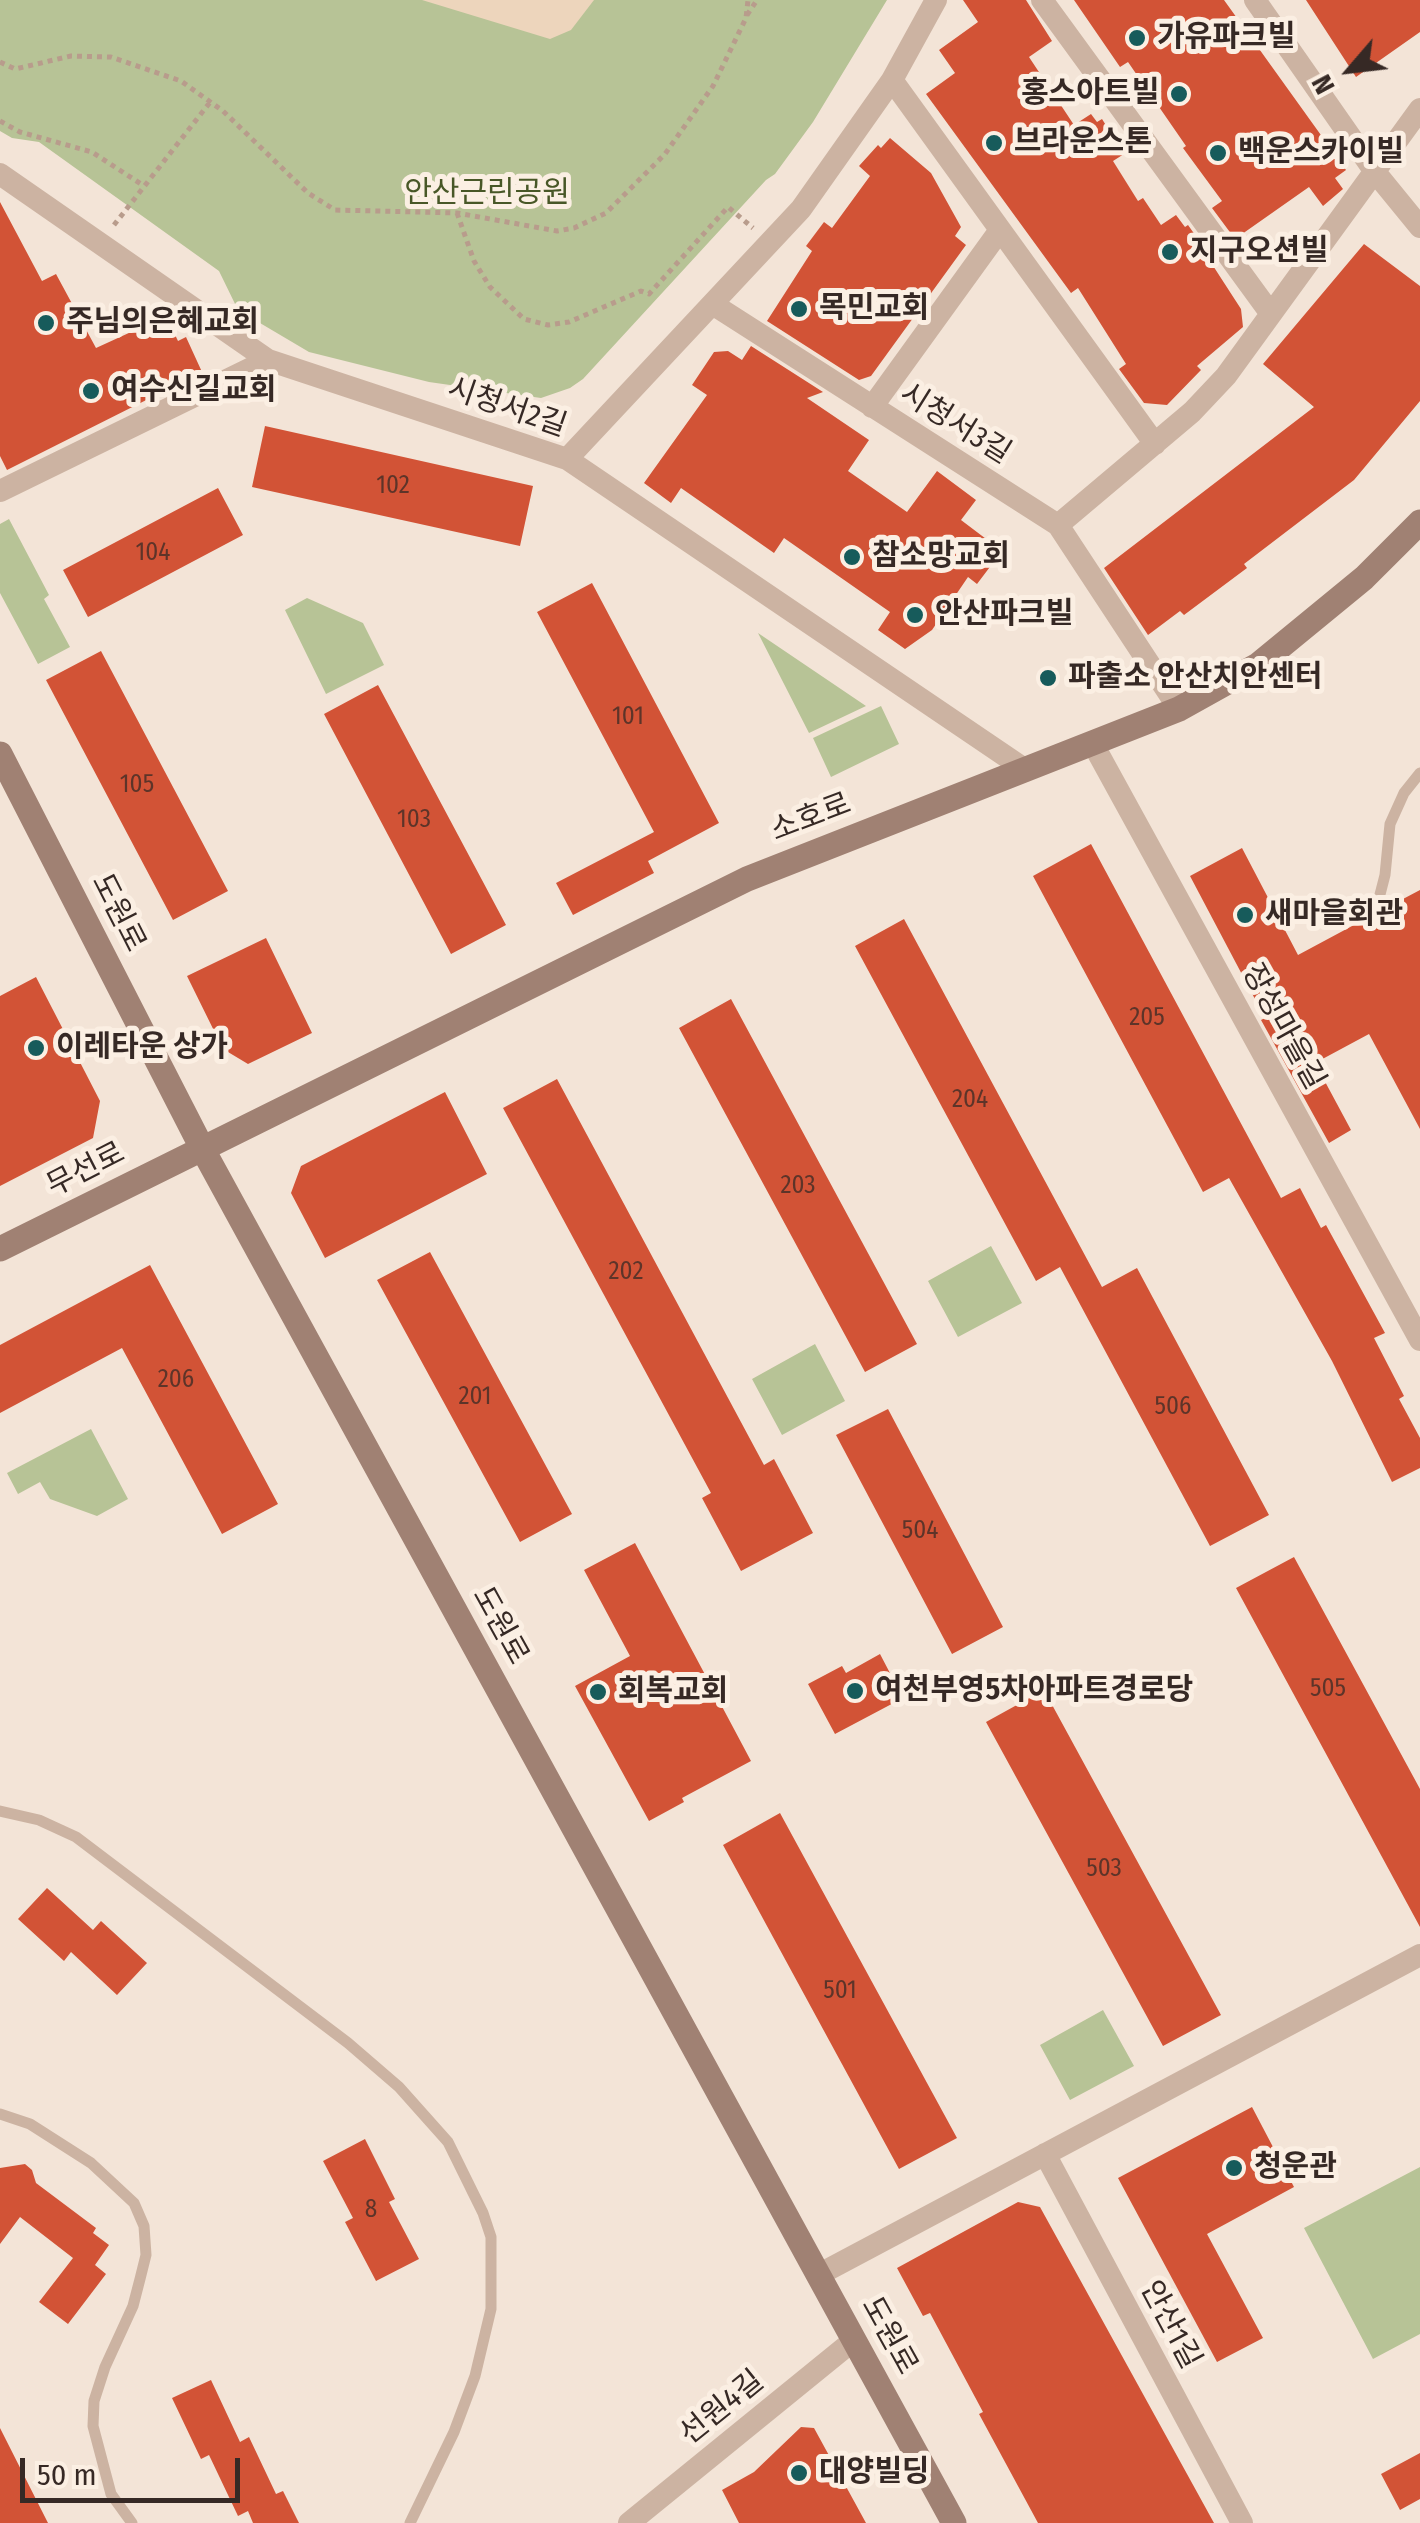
<!DOCTYPE html>
<html>
<head>
<meta charset="utf-8">
<style>
	body { margin:0 }
	#map { position:relative; width:1420px; height:2523px; overflow:hidden; background:#f3e4d7; font-family:"Fira Sans Condensed",sans-serif }
	canvas { display:block }
	.north { position:absolute; left:1300px; top:20px; width:100px; height:100px; -webkit-text-stroke:8px #fbefe3; paint-order:stroke; rotate:242deg; font-size:28px; font-weight:700; line-height:40px; text-align:center; color:#362925 }
	.north::after { content:''; display:block; margin:auto; width:35px; height:45px; background:#362925; clip-path:polygon(50% 0,100% 100%,50% 72%,0 100%) }
	.scale { position:absolute; left:20px; top:2458px; width:220px; height:45px; box-sizing:border-box; border:5px solid #362925; border-top:0; padding-left:12px; font-size:30px; line-height:35px; white-space:nowrap; color:#362925; -webkit-text-stroke:8px #fbefe3; paint-order:stroke }
</style>
</head>
<body>
<div id="map">
<canvas width="1420" height="2523"></canvas>
<div class="north">N</div>
<div class="scale">50 m</div>
</div>
<script>
const ctx = document.querySelector('canvas').getContext('2d');
ctx.lineJoin = 'round';
function fill(path, color) {
  ctx.fillStyle = color;
  ctx.fill(path, 'evenodd');
}
function poly(rows) {
  const path = new Path2D();
  for (const r of rows) {
    path.moveTo(r[0], r[1]);
    for (let i = 2; i < r.length; i += 2) path.lineTo(r[i], r[i + 1]);
  }
  return path;
}
function strokePath(path, color, width, dash) {
  ctx.strokeStyle = color;
  ctx.lineWidth = width;
  ctx.lineCap = dash ? 'butt' : 'round';
  ctx.setLineDash(dash || []);
  ctx.stroke(path);
}
function label(font, color, halo, rows, align = 'center') {
  ctx.font = font + ' "Fira Sans Condensed","Noto Sans KR",sans-serif';
  ctx.lineWidth = 10;
  ctx.setLineDash([]);
  ctx.textBaseline = 'middle';
  ctx.strokeStyle = halo;
  ctx.fillStyle = color;
  for (const [text, x, y, turn = 0] of rows) {
    ctx.save();
    ctx.translate(x, y);
    ctx.rotate((+turn || 0) * Math.PI / 180);
    ctx.textAlign = isNaN(turn) ? turn : align;
    if (halo) ctx.strokeText(text, 0, 0);
    ctx.fillText(text, 0, 0);
    ctx.restore();
  }
}
fill(poly([
	[0,0,887,0,813,122,775,174,766,180,583,379,570,388,541,398,429,382,309,352,238,310,219,271,39,142,12,138,0,131],
	[9,519,49,595,44,599,70,647,38,664,0,593,0,524],
	[307,598,363,623,384,665,326,694,285,610],
	[758,633,866,706,809,733],
	[881,706,899,744,831,777,813,738],
	[991,1246,1022,1303,958,1337,928,1281],
	[815,1344,845,1401,782,1435,752,1379],
	[91,1429,128,1499,97,1516,50,1499,40,1482,18,1494,7,1473],
	[1103,2010,1134,2066,1070,2100,1040,2045],
	[1420,2167,1420,2334,1373,2359,1304,2228]
]), '#b7c396');
fill(poly([
	[422,0,594,0,571,30,550,39]
]), '#edd5bc');
fill(poly([
	[963,0,1026,0,1052,41,1029,57,1074,125,1091,114,1097,122,1102,119,1124,154,1113,161,1138,201,1143,198,1161,225,1176,215,1185,227,1188,225,1210,256,1208,258,1241,309,1243,327,1197,366,1201,370,1167,405,1144,403,1119,369,1126,364,1078,288,1071,293,926,94,955,73,939,50,978,22],
	[1074,0,1224,0,1346,170,1335,178,1343,189,1323,206,1309,187,1235,239,1212,208,1222,201,1183,148,1186,146,1128,62,1120,67],
	[1306,0,1420,0,1420,32,1356,77],
	[890,138,931,173,961,227,955,236,966,245,871,376,859,380,767,321,812,251,806,246,824,222,832,228,870,176,859,166,878,145,881,148],
	[0,202,42,281,56,274,96,348,166,316,178,341,186,337,202,372,7,470,0,456],
	[1364,244,1420,286,1420,401,1354,480,1244,564,1247,568,1184,615,1180,611,1148,635,1104,568,1314,407,1263,364],
	[751,346,823,392,807,398,869,440,848,471,907,512,937,471,976,500,961,520,1002,551,977,584,968,577,932,630,905,649,878,630,890,612,784,538,774,553,681,488,671,503,644,483,707,395,692,385,714,352,728,351,742,360],
	[265,426,533,486,520,546,252,487],
	[218,488,243,535,88,617,63,570],
	[592,583,719,823,648,861,654,873,573,915,556,883,654,832,537,612],
	[101,651,228,891,173,920,46,680],
	[378,685,506,925,451,954,324,714],
	[1091,844,1281,1198,1300,1188,1321,1228,1326,1225,1385,1333,1374,1338,1404,1396,1399,1399,1420,1438,1420,1468,1392,1482,1332,1361,1229,1178,1203,1192,1033,876],
	[1242,848,1298,955,1367,918,1378,923,1386,908,1420,890,1420,1129,1369,1034,1315,1063,1351,1130,1329,1143,1261,1020,1265,1018,1190,876],
	[904,919,1102,1287,1137,1268,1269,1515,1210,1546,1060,1267,1036,1281,855,946],
	[266,938,312,1033,248,1064,223,1049,187,976],
	[36,977,100,1101,93,1138,0,1186,0,996],
	[731,999,917,1344,865,1372,679,1028],
	[557,1079,764,1465,774,1459,813,1533,741,1571,702,1498,711,1493,503,1108],
	[445,1092,487,1174,325,1258,291,1193,301,1166],
	[430,1252,572,1514,520,1542,377,1280],
	[150,1265,278,1504,222,1534,122,1348,0,1413,0,1345],
	[888,1409,1003,1627,952,1654,836,1435],
	[635,1543,751,1761,682,1798,684,1802,649,1821,575,1686,630,1656,584,1570],
	[1294,1557,1420,1789,1420,1927,1236,1588],
	[880,1654,903,1698,835,1734,808,1684,842,1666,846,1673],
	[1044,1690,1221,2015,1163,2046,986,1722],
	[780,1813,957,2138,899,2169,723,1845],
	[47,1888,93,1930,101,1921,147,1963,117,1995,71,1952,64,1961,18,1919],
	[1252,2107,1294,2187,1207,2234,1263,2338,1217,2362,1118,2178],
	[365,2139,395,2199,389,2202,419,2259,376,2281,345,2222,353,2218,323,2161],
	[25,2164,32,2170,36,2183,96,2228,93,2233,109,2245,95,2265,106,2274,68,2324,39,2302,73,2258,20,2217,0,2244,0,2168],
	[1018,2202,1040,2207,1214,2523,1038,2523,979,2414,983,2412,930,2313,923,2316,897,2268],
	[211,2380,240,2442,249,2437,276,2494,283,2491,299,2523,253,2523,248,2511,238,2516,209,2455,201,2459,172,2398],
	[801,2427,814,2428,866,2523,739,2523,722,2490,754,2472],
	[0,2428,48,2523,0,2523],
	[1420,2453,1420,2499,1400,2510,1381,2474]
]), '#d25336');
strokePath(poly([
	[747,15,757,0],
	[0,62,15,69,71,56,111,57,181,81,223,111,308,193,335,210,457,213,557,231,574,228,606,213,665,154,713,86,746,18,748,0],
	[0,121,20,132,92,152,144,186],
	[457,213,474,261,490,287,524,319,548,325,569,322,641,291,649,294,728,207,753,228],
	[114,225,211,101]
]), '#b89c8c', 5, [5, 5]);
strokePath(poly([
	[1375,914,1385,875,1390,824,1404,793,1420,773],
	[0,1811,39,1820,76,1837,348,2043,399,2087,448,2142,483,2213,491,2237,491,2309,475,2376,454,2432,410,2523],
	[0,2114,30,2124,91,2163,134,2203,144,2226,146,2255,140,2279,133,2306,105,2367,94,2401,93,2426,111,2494,132,2523]
]), '#ccb3a2', 11);
strokePath(poly([
	[1042,0,1271,314],
	[1255,0,1375,172,1420,227],
	[892,80,1155,444],
	[0,174,268,360,567,459,1026,770],
	[714,305,1058,525,1192,412,1226,376,1420,109],
	[872,407,1000,230],
	[567,459,801,209,892,80,936,0],
	[0,491,268,360],
	[1058,525,1179,709],
	[1093,744,1420,1340],
	[1045,2154,1242,2523],
	[818,2275,1420,1955],
	[629,2523,854,2340]
]), '#ccb3a2', 22);
strokePath(poly([
	[0,754,202,1148,954,2523],
	[0,1249,747,879,1179,709,1258,665,1364,578,1420,522]
]), '#a08173', 25);
for (const [x, y, r, color] of [
	[1137,38,10,"#175b5b"],
	[1179,94,10,"#175b5b"],
	[994,143,10,"#175b5b"],
	[1218,153,10,"#175b5b"],
	[1170,252,10,"#175b5b"],
	[799,309,10,"#175b5b"],
	[46,323,10,"#175b5b"],
	[91,391,10,"#175b5b"],
	[852,557,10,"#175b5b"],
	[915,615,10,"#175b5b"],
	[1048,678,10,"#175b5b"],
	[1245,915,10,"#175b5b"],
	[36,1048,10,"#175b5b"],
	[855,1691,10,"#175b5b"],
	[598,1692,10,"#175b5b"],
	[1234,2168,10,"#175b5b"],
	[799,2473,10,"#175b5b"]
]) {
  const dot = new Path2D();
  dot.arc(x, y, r, 0, 2 * Math.PI);
  ctx.fillStyle = color;
  ctx.fill(dot);
  strokePath(dot, '#fbefe3', 4);
}
label('25px', '#5d3429', null, [
	["102",393,486],
	["104",153,553],
	["101",628,717],
	["105",137,785],
	["103",414,820],
	["205",1147,1018],
	["204",970,1100],
	["203",798,1186],
	["202",626,1272],
	["206",176,1380],
	["201",475,1397],
	["506",1173,1407],
	["504",920,1531],
	["505",1328,1689],
	["503",1104,1869],
	["501",840,1991],
	["8",371,2210]
]);
label('bold 30px', '#362925', '#fbefe3', [
	["가유파크빌",1157,38],
	["홍스아트빌",1159,94,"right"],
	["브라운스톤",1014,143],
	["백운스카이빌",1238,153],
	["지구오션빌",1190,252],
	["목민교회",819,309],
	["주님의은혜교회",66,323],
	["여수신길교회",111,391],
	["참소망교회",872,557],
	["안산파크빌",935,615],
	["파출소 안산치안센터",1068,678],
	["새마을회관",1265,915],
	["이레타운 상가",56,1048],
	["여천부영5차아파트경로당",875,1691],
	["회복교회",618,1692],
	["청운관",1254,2168],
	["대양빌딩",819,2473]
], 'left');
label('30px', '#485727', '#fbefe3', [
	["안산근린공원",487,194]
]);
label('30px', '#362925', '#fbefe3', [
	["시청서2길",507,408,19],
	["시청서3길",955,424,32],
	["소호로",811,818,-21],
	["도원로",118,913,63],
	["장성마을길",1283,1027,61],
	["무선로",86,1170,-27],
	["도원로",500,1626,61],
	["안산1길",1170,2325,62],
	["도원로",889,2336,61],
	["선원4길",722,2408,-39]
]);
</script>
</body>
</html>
